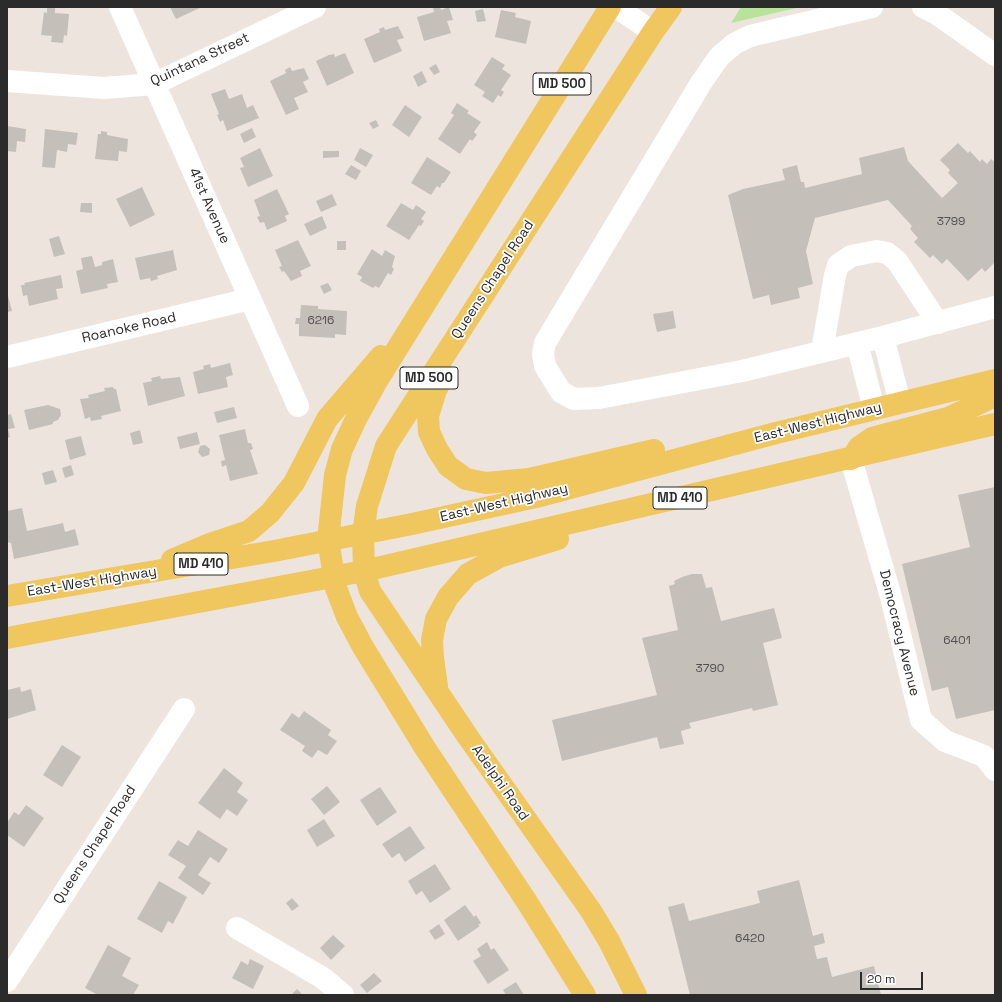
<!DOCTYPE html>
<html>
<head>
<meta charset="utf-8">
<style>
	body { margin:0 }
	#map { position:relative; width:1002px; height:1002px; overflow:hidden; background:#ede5dd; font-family:"Space Grotesk",sans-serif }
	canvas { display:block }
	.frame { position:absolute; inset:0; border:8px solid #2b2b2b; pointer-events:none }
	.scale { position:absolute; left:860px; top:972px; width:63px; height:18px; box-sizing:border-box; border:2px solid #2b2b2b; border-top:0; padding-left:5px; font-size:12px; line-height:14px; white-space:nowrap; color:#2b2b2b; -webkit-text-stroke:3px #fff; paint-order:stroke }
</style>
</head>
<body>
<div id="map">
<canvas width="1002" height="1002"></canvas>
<div class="frame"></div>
<div class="scale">20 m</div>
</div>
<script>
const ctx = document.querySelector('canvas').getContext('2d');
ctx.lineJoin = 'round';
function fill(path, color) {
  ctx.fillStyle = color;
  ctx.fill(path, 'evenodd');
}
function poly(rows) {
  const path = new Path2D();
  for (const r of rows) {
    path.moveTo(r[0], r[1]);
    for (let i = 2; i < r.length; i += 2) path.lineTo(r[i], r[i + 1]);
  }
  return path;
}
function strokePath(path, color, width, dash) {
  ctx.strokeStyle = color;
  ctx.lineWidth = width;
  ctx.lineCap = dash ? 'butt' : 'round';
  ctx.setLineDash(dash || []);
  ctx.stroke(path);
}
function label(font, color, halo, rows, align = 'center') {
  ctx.font = font + ' "Space Grotesk",sans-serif';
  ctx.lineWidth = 3.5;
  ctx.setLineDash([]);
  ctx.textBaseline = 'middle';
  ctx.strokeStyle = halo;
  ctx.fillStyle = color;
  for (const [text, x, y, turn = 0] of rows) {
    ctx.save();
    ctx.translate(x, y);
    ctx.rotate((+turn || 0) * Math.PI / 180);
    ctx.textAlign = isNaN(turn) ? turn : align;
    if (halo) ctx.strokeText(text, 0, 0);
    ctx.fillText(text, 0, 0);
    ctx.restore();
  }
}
fill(poly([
	[741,7,801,7,731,23]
]), '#b7e39a');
fill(poly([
	[47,7,55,8,55,13,69,14,67,36,64,35,63,43,51,42,52,36,41,35,44,12,47,13],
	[170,7,202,7,176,19],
	[440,7,441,10,449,7,453,20,447,21,451,33,424,41,417,17,434,12,433,8],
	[483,9,486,21,477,22,475,11],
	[501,10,516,13,515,17,531,21,526,44,495,37],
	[398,26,404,38,397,40,402,51,374,63,364,39,380,32,379,29,384,27,385,30],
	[345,53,354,73,327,86,316,61,329,55,334,54,335,57],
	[492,57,505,65,502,69,511,75,501,90,504,92,501,97,498,95,493,103,482,96,485,92,474,85],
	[436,64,440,72,434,75,429,68],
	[290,67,292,71,304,68,309,79,303,82,308,92,294,98,299,109,286,115,270,81,286,73,285,70],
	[422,71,427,82,418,87,413,76],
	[225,89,229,99,242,94,247,108,253,105,259,118,227,131,223,120,220,122,217,115,219,114,211,94],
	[457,103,469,111,467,113,481,122,474,132,477,135,472,141,470,139,460,154,438,139,454,115,451,113],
	[405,105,422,117,409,137,392,125],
	[376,120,379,126,373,129,369,123],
	[7,126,26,129,25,142,17,141,16,152,7,151],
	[252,128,256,137,244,143,240,134],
	[45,129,78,133,76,145,68,144,67,152,57,150,55,168,42,167],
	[101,131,107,132,107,135,128,139,127,152,119,151,118,161,95,159,98,134,101,134],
	[958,143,968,153,970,151,980,162,982,159,987,164,991,159,995,162,995,262,985,272,982,268,968,281,947,259,942,264,933,255,930,258,914,242,918,238,910,229,912,226,888,200,815,218,806,251,813,284,798,288,800,298,771,305,769,295,753,299,728,195,743,189,785,180,782,169,797,165,801,182,804,182,805,188,862,174,859,158,904,147,908,161,942,198,958,183,948,173,950,170,940,160],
	[260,148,273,176,248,187,240,168,244,167,240,158],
	[360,148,373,155,366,167,354,160],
	[323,151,339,151,339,157,323,158],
	[427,157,451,172,444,183,442,183,440,188,437,186,431,195,411,183],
	[351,165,361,171,356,180,345,174],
	[142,187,155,215,130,227,116,199],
	[277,189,289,214,285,216,287,221,267,230,264,222,260,223,257,217,260,216,254,200],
	[332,194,337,205,321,212,316,201],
	[81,203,92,203,92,213,80,212],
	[401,203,413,210,416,205,426,212,421,219,424,221,421,226,419,225,409,240,386,226],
	[322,216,327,228,310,236,304,224],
	[59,236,65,254,54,257,49,239],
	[298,240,311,266,300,271,302,276,291,281,284,271,282,272,279,267,282,266,275,250],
	[337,241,346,241,346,250,337,250],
	[372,249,382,256,385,250,395,256,392,267,394,269,391,275,388,273,379,288,375,286,373,288,360,281,362,277,357,274],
	[173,250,177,270,157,276,158,279,151,281,150,278,140,280,135,258],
	[92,256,95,267,102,265,102,262,113,259,118,282,107,284,108,288,81,294,76,271,83,269,81,258],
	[61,275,63,288,56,289,58,299,29,306,27,295,23,296,21,285,25,285,24,283],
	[328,283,332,290,324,294,320,286],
	[7,292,12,311,7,312],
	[301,305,318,306,318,309,347,311,346,335,335,334,335,338,299,336,299,324,295,324,296,318,300,318],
	[673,311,676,328,657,332,653,314],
	[230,363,233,375,226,377,228,387,198,394,193,372,204,369,203,366,210,364,211,368],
	[160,376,161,379,180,377,185,396,148,406,143,383,152,381,151,378],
	[113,387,114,389,116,389,121,411,101,416,102,419,91,421,90,417,85,419,80,399,89,398,88,395,105,391,104,388],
	[48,405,60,409,61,415,58,420,53,422,53,424,29,430,24,410],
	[234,407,237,418,217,423,214,412],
	[11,414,15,428,8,429,10,437,7,438,7,415],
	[245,429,248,443,251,443,253,449,250,450,258,474,230,481,226,465,222,467,221,461,225,460,219,435],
	[140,430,143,443,133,445,130,433],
	[197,432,200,444,180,449,177,437],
	[81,436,86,455,70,460,65,440],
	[205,445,210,449,209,455,202,457,198,452,200,446],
	[71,465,74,475,65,478,62,468],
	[53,470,57,482,45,485,42,473],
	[995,487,995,710,956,719,948,687,932,691,902,564,970,547,958,495],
	[22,508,27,531,63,523,65,532,75,529,79,545,14,559,11,543,7,542,7,511],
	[692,574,702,574,706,588,712,587,721,621,774,608,782,638,763,643,778,705,753,711,752,708,689,723,691,728,681,731,684,744,660,749,657,737,562,761,552,720,657,695,642,638,678,630,669,586,675,584,674,581,682,577],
	[20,687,21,692,31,689,36,710,7,719,7,690],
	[304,711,331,730,328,735,337,741,327,755,318,750,312,758,302,751,305,746,280,730,292,713,299,718],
	[62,745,81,757,62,787,43,775],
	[224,768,243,783,237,792,248,800,237,816,227,809,220,819,198,803],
	[327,786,340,802,324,815,311,799],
	[380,787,397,812,377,826,360,800],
	[26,805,44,818,24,847,7,835,7,823,14,812,19,815],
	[324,819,335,836,317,847,307,830],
	[410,826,425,848,405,862,399,853,392,858,382,844],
	[198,830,228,849,219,863,210,857,198,875,211,883,203,895,178,878,186,866,168,855,178,840,188,846],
	[435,864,451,889,430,903,422,891,416,895,408,881],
	[799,880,813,936,823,933,825,943,814,946,817,959,827,957,832,977,874,966,881,995,690,995,668,907,684,903,689,921,760,903,757,891],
	[159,881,187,897,173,924,168,921,162,933,137,919],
	[292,898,299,906,292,911,286,903],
	[465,905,474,917,476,915,481,923,478,925,480,926,458,941,444,920],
	[439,924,445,934,435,940,429,931],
	[333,935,345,946,331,960,320,948],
	[487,942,491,950,494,948,509,970,488,984,473,961,481,956,477,949],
	[108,945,131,958,122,976,139,985,133,995,98,995,85,988],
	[250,959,264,966,253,989,232,978,241,961,248,965],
	[374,973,382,981,367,993,360,985],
	[516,982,524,995,506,995,503,990],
	[297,989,303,995,291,995]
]), '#c5bfba');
strokePath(poly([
	[120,7,298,406],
	[616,7,653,32],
	[872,7,750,36,734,44,719,57,701,83,545,343,543,354,545,366,561,392,574,399,599,398,742,371,883,337,995,307],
	[923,7,937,14,995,55],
	[7,81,104,88,154,84,315,7],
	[883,337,900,403],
	[857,343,874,409],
	[822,351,835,275,838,265,851,256,877,251,887,253,897,261,938,323],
	[7,357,250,299],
	[851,459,891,597,921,720,945,741,984,756,995,770],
	[237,928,323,978,343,995],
	[7,981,184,709]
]), '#fff', 22);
strokePath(poly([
	[444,375,436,390,428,416,429,432,437,449,448,466,466,479,486,483,529,479,654,450],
	[851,459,859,447,872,438,948,418,995,396],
	[172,560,210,544,249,531,270,513,294,483,327,419,381,356],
	[7,596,274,551,412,524,536,497,776,433,995,380],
	[7,638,364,571,995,424],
	[437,686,433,658,432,640,436,619,448,597,468,574,499,557,558,539],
	[585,995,527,902,425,748,363,647,347,617,336,588,328,540,335,475,342,449,356,419,377,381,610,7],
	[636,995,609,941,591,911,468,737,370,591,364,571,363,534,367,506,386,446,653,32,671,7]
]), '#f0c65f', 22);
label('12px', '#52504f', null, [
	["3799",951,222],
	["6216",321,321],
	["6401",957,641],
	["3790",710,669],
	["6420",750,939]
]);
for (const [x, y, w] of [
	[562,84,58],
	[429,378,58],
	[680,498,54],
	[201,564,54]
]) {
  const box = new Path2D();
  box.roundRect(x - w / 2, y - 11, w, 22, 3);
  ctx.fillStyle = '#fff';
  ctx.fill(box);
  strokePath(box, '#2b2b2b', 1);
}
label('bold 13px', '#2b2b2b', null, [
	["MD 500",562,84],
	["MD 500",429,378],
	["MD 410",680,498],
	["MD 410",201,564]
]);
label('14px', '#2b2b2b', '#fff', [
	["Quintana Street",200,60,-25],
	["41st Avenue",209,206,66],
	["Queens Chapel Road",493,280,-57],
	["Roanoke Road",129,328,-13],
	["East-West Highway",818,423,-14],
	["East-West Highway",504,503,-13],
	["East-West Highway",92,582,-9],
	["Democracy Avenue",899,633,76],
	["Adelphi Road",500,783,55],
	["Queens Chapel Road",95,845,-57]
]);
</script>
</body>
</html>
